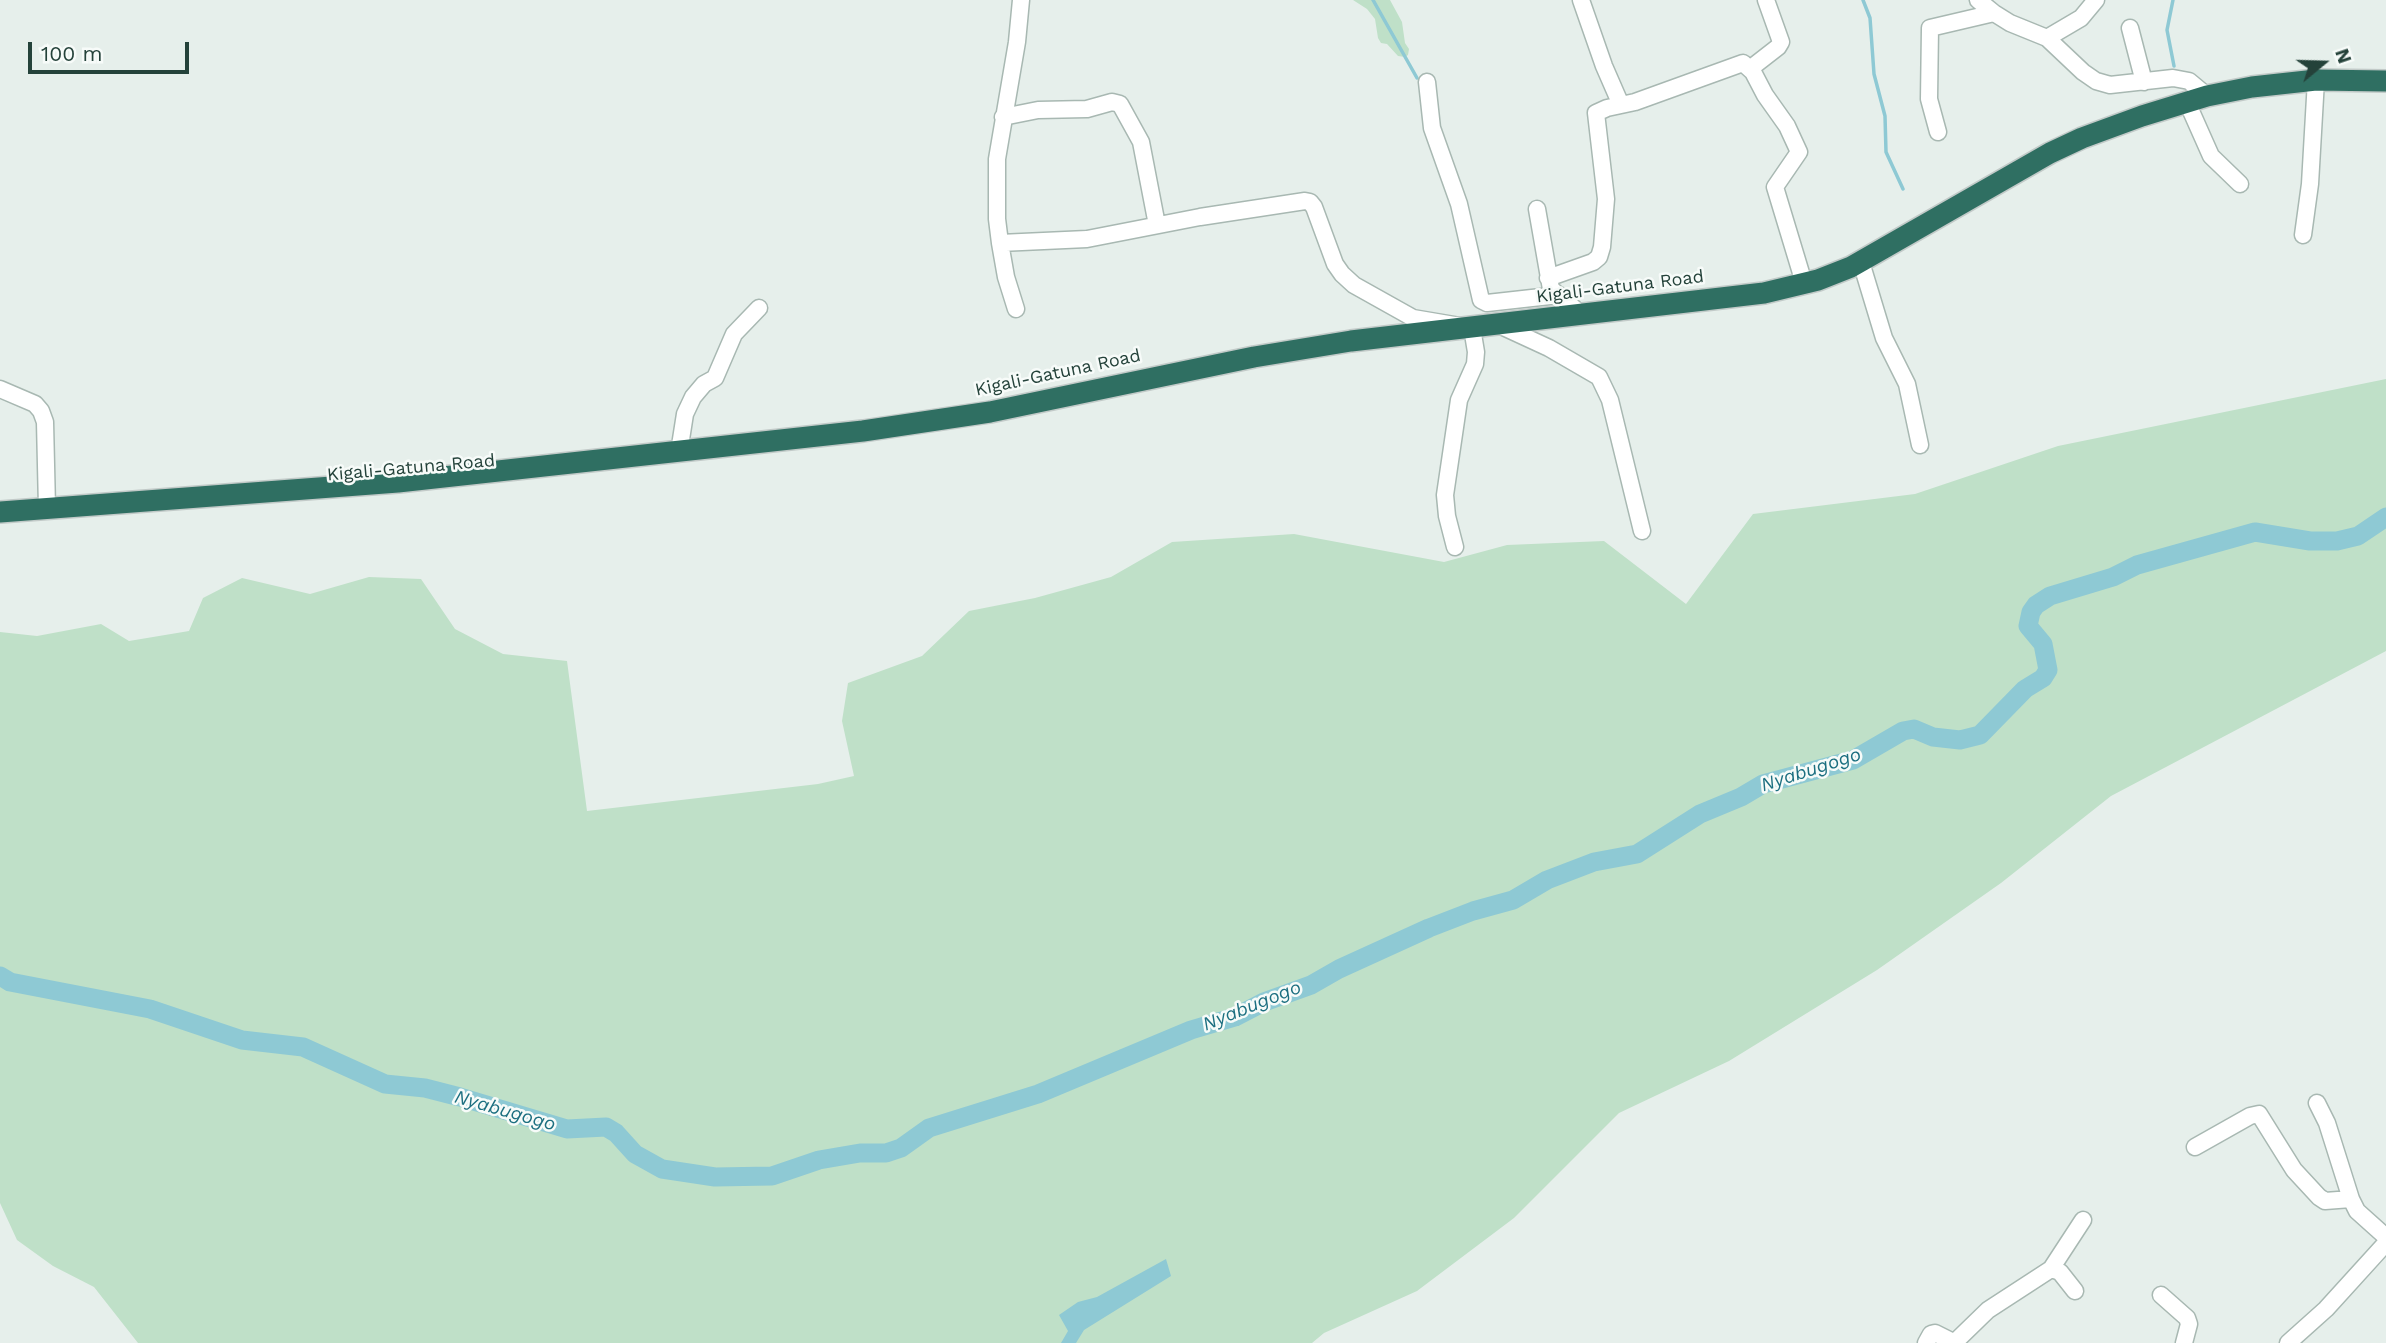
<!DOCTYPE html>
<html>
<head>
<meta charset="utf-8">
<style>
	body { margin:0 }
	#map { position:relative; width:2386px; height:1343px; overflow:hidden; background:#e6efeb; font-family:"Work Sans",sans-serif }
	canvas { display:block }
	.north { position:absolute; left:2288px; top:28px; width:70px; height:70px; -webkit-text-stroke:5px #f7fbf9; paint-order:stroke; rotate:71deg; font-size:19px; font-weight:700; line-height:28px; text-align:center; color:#24423a }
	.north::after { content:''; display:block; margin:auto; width:24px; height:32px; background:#24423a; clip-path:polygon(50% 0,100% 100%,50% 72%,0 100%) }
	.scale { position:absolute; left:28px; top:42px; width:161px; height:32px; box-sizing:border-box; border:4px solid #24423a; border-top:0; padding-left:9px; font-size:21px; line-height:24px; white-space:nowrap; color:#24423a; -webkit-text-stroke:5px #f7fbf9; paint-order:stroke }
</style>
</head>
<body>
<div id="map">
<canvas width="2386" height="1343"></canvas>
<div class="north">N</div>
<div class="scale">100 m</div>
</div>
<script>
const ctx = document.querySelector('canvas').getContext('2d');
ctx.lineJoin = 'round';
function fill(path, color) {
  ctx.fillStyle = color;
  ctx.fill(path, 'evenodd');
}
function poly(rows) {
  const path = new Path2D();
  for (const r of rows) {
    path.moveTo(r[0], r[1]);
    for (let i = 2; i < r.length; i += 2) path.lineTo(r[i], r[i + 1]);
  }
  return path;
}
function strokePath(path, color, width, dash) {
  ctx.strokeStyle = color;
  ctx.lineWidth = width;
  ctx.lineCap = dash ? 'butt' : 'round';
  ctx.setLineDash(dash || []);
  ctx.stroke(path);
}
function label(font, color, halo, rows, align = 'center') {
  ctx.font = font + ' "Work Sans",sans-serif';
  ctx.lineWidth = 5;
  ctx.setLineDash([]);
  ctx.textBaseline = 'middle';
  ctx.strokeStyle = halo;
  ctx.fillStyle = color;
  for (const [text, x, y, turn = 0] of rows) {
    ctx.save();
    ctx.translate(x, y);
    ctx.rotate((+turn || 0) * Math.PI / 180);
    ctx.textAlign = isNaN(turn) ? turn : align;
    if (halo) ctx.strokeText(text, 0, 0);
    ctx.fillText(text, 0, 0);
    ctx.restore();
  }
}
fill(poly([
	[1353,0,1390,0,1402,22,1405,43,1409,49,1408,55,1405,57,1398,56,1387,44,1381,43,1378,38,1375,19,1367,9],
	[2386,379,2386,651,2111,796,2001,883,1877,970,1729,1061,1619,1113,1514,1218,1417,1291,1324,1333,1312,1343,138,1343,94,1287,53,1266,17,1240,0,1203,0,632,37,636,101,624,129,641,189,631,203,598,242,578,310,594,369,577,421,579,455,629,503,654,567,661,587,811,818,784,854,776,842,721,848,683,922,656,969,611,1035,598,1111,577,1172,542,1294,534,1444,562,1507,545,1604,541,1686,604,1753,514,1915,494,2058,446]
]), '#bfe0c8');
fill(poly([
	[1166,1259,1171,1276,1084,1330,1076,1343,1061,1343,1068,1331,1059,1315,1078,1302,1097,1297]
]), '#8ec9d4');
strokePath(poly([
	[1373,0,1417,78],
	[1863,0,1870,18,1874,74,1885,116,1886,152,1903,189],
	[2173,0,2167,30,2174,66]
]), '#8ec9d4', 3.5);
strokePath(poly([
	[0,976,10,982,150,1009,242,1040,303,1047,385,1084,425,1088,460,1097,567,1129,606,1127,616,1133,635,1154,662,1169,715,1177,772,1176,819,1160,860,1153,886,1153,901,1148,929,1128,1038,1094,1191,1030,1235,1017,1264,1002,1311,985,1339,969,1429,928,1473,911,1513,900,1547,880,1594,862,1637,854,1700,814,1741,797,1763,784,1853,760,1903,731,1914,729,1933,737,1960,740,1980,735,2025,689,2043,678,2048,670,2043,644,2028,626,2031,612,2036,605,2050,596,2113,577,2137,565,2255,532,2310,541,2337,541,2358,536,2386,517]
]), '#8ec9d4', 19);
const minor = poly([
	[1021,0,1017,42,997,159,997,219,1000,243,1087,239,1200,217,1305,201,1310,202,1314,207,1335,264,1342,274,1354,285,1413,318,1472,328,1476,352,1475,364,1459,400,1445,495,1447,516,1455,547],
	[1581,0,1604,66,1621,105],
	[1978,0,1994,13,2010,23,2047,38,2083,72,2096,81,2110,85,2173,78,2189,81,2207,96],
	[2130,28,2144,82],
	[2047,38,2081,18,2096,0],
	[1751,68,1778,47,1781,42,1766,0],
	[1427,82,1432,128,1459,204,1481,300,1487,303,1559,295],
	[2187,102,2211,156,2240,184],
	[1003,117,1038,110,1087,109,1112,102,1120,104,1141,142,1157,225],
	[1938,132,1929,99,1930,28,1994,13],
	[1537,209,1551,289,1582,315],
	[2303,235,2310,184,2316,80],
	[1000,243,1006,277,1016,309],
	[1861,262,1884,338,1907,384,1920,445],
	[1548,278,1593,262,1599,257,1602,247,1606,199,1596,113,1607,108,1635,102,1743,63,1753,72,1765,95,1787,126,1799,152,1775,187,1804,283],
	[1497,324,1549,348,1599,377,1610,400,1642,531],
	[0,389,35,404,41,411,45,422,47,508],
	[679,452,685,414,693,397,704,384,715,378,734,334,759,308],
	[2317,1103,2327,1123,2351,1199,2357,1211,2386,1237],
	[2195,1147,2250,1116,2259,1114,2294,1170,2319,1197,2325,1201,2351,1199],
	[2051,1269,2083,1220],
	[2161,1295,2187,1318,2189,1324,2184,1343],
	[1926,1343,1931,1334,1935,1333,1955,1343],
	[1954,1343,1988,1310,2051,1269,2060,1272,2075,1291],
	[2288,1343,2326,1309,2386,1243]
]);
const highway = poly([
	[0,512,398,482,863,431,990,412,1254,357,1351,341,1764,293,1818,280,1851,267,2050,153,2082,138,2142,116,2207,96,2252,87,2316,80,2386,81]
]);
strokePath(minor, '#a8b8b2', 19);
strokePath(highway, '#c2cac8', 24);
strokePath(minor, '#fff', 16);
strokePath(highway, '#2f6f62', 21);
label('18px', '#24423a', '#f7fbf9', [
	["Kigali-Gatuna Road",1620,287,-7],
	["Kigali-Gatuna Road",1058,373,-12],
	["Kigali-Gatuna Road",411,468,-5]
]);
label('italic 19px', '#1c6f80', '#f7fbf9', [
	["Nyabugogo",1811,770,-18],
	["Nyabugogo",1252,1006,-22],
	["Nyabugogo",505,1111,16]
]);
</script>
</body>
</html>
